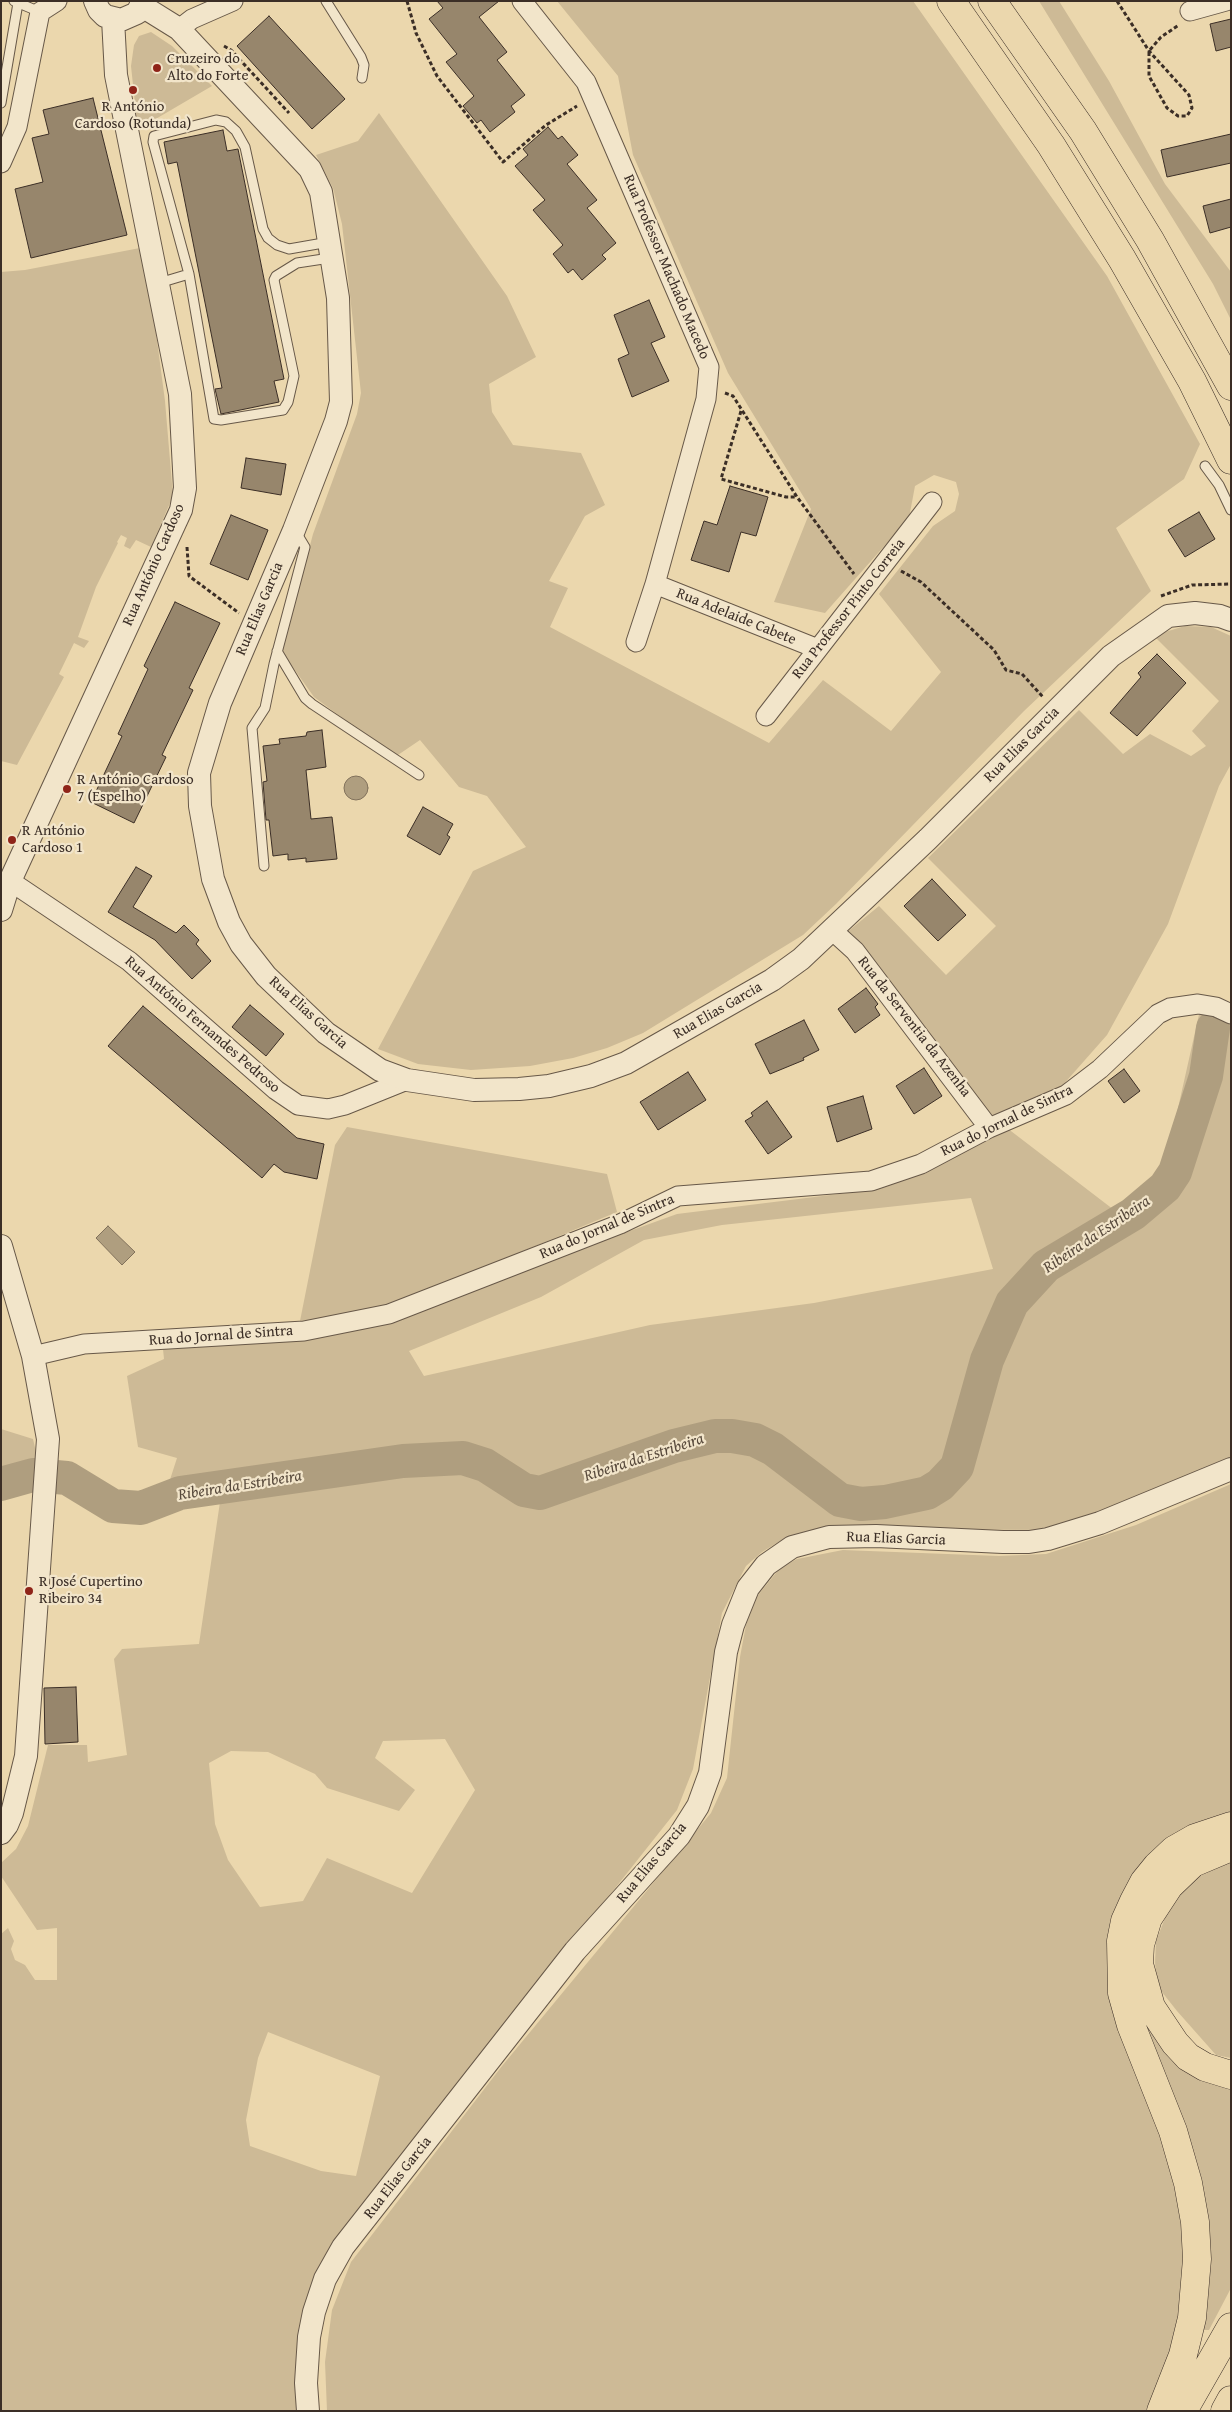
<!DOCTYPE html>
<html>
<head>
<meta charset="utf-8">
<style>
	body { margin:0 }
	#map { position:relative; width:1232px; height:2412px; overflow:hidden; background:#ebd7ad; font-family:"Gentium Book Plus",serif }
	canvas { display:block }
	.frame { position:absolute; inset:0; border:2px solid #3b2e26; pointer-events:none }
</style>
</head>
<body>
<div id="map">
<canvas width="1232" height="2412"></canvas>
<div class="frame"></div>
</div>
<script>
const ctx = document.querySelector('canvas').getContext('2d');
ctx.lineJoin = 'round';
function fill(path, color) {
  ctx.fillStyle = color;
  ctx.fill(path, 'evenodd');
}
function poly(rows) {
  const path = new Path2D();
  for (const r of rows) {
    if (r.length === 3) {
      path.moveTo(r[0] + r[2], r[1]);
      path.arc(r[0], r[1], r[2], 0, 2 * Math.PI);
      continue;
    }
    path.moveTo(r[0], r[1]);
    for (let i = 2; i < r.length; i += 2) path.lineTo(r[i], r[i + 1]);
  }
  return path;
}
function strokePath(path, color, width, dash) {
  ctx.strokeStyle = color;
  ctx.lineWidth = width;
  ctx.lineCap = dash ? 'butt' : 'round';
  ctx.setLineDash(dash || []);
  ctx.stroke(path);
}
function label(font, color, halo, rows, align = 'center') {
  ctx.font = font + ' "Gentium Book Plus",serif';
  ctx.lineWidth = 4.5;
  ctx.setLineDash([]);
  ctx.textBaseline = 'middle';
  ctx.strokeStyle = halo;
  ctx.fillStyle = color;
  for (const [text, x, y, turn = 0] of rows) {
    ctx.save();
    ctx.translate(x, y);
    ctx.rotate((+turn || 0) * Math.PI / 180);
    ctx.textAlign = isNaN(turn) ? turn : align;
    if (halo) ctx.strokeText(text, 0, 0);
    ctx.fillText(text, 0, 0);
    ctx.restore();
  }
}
fill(poly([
	[557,1,913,1,1107,276,1200,444,1184,479,1116,528,1151,591,1024,711,836,904,803,935,643,1033,607,1048,573,1058,530,1066,471,1070,418,1064,378,1049,473,871,526,847,487,796,459,787,420,740,395,757,314,697,282,652,313,534,357,414,361,393,342,224,333,188,316,155,358,141,379,113,507,296,536,357,489,384,492,412,513,445,581,453,605,505,585,516,549,581,568,588,550,627,769,743,823,680,891,731,941,672,879,594,933,526,955,511,959,494,956,482,934,475,915,486,909,518,825,613,774,602,811,509,728,373,633,155,618,76],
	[1039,1,1059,1,1109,81,1165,184,1231,272,1231,320,1213,284],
	[151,32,172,46,212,86,142,127,138,132,131,66,134,45,139,36],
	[140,248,153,310,165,401,173,496,151,547,136,540,130,549,124,546,127,538,121,535,117,542,118,543,96,587,78,637,89,641,84,648,74,643,59,674,64,677,17,765,1,761,1,272,25,270],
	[1185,626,1211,627,1231,636,1231,764,1219,786,1168,924,1107,1035,1062,1086,993,1117,846,933,879,906,946,975,996,926,928,858,1079,710,1123,754,1150,734,1191,756,1206,746,1192,731,1219,701,1156,638,1165,632],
	[1200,1010,1231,1022,1231,1460,1055,1530,824,1529,780,1541,762,1552,746,1566,722,1613,693,1769,677,1810,426,2127,356,2219,300,2321,296,2411,1,2411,1,1934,8,1928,14,1941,11,1949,15,1960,25,1965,35,1980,57,1980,57,1928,37,1930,1,1876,1,1863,16,1849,28,1826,48,1745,87,1745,88,1762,127,1755,114,1659,122,1649,199,1644,220,1502,116,1511,60,1483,62,1461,119,1497,166,1492,177,1458,138,1447,127,1376,164,1359,163,1349,297,1337,566,1254,677,1214,879,1189,945,1160,1007,1128,1118,1213,1154,1186,1165,1166],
	[971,1198,993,1269,814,1303,650,1325,424,1376,409,1351,541,1297,644,1240,722,1225],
	[445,1739,475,1790,412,1893,327,1858,303,1901,260,1907,228,1860,215,1824,209,1763,231,1751,268,1752,315,1774,327,1788,399,1811,415,1790,375,1758,383,1741],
	[268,2032,380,2076,356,2176,321,2171,250,2146,246,2120,258,2058],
	[347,1127,607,1174,617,1212,382,1310,300,1321,335,1145],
	[1,1429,33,1439,36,1452,33,1484,1,1495],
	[1231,1484,1231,1812,1182,1830,1159,1845,1135,1874,1117,1904,1110,1928,1171,2160,1187,2239,1178,2351,1151,2411,327,2411,325,2362,332,2310,351,2262,502,2066,711,1813,727,1778,740,1657,746,1625,754,1600,780,1568,797,1559,843,1550,999,1556,1046,1554,1136,1525],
	[1231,1858,1231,2058,1216,2055,1177,2011,1158,1987,1155,1963,1156,1941,1169,1908,1184,1889,1207,1871],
	[1140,2016,1231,2085,1231,2288,1209,2330,1202,2330,1209,2252]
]), '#cdba96');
const water = poly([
	[356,788,12],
	[108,1226,135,1252,122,1265,96,1238,108,1226]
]);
fill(water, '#af9e7f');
strokePath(water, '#81715b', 1);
strokePath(poly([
	[1,1484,33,1475,67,1478,113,1506,141,1508,180,1493,403,1461,463,1458,485,1465,524,1490,540,1493,674,1446,715,1436,732,1436,755,1440,773,1449,840,1500,861,1504,885,1502,927,1493,940,1485,957,1467,987,1360,1012,1303,1046,1266,1133,1214,1165,1187,1175,1172,1206,1076,1213,1028]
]), '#af9e7f', 34);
const building = poly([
	[437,1,499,1,479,17,507,52,497,60,525,95,511,106,515,112,490,132,481,120,477,123,463,106,474,96,446,62,457,54,429,19,443,8,437,1],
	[269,16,345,99,312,129,237,46,269,16],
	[1231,19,1231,47,1216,51,1210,24,1231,19],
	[93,98,127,235,31,258,15,189,43,182,32,138,49,134,43,110,93,98],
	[548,127,558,139,562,136,578,155,567,164,597,200,587,208,616,243,602,255,606,259,582,280,573,269,568,273,553,254,563,245,533,210,545,200,515,166,528,155,523,149,548,127],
	[223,130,227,151,238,149,284,379,274,381,279,402,221,414,215,389,222,388,177,162,168,164,164,142,223,130],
	[1231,134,1231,163,1167,177,1161,150,1231,134],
	[1231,199,1231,227,1210,233,1203,206,1231,199],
	[649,300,665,337,651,343,669,381,632,397,618,359,629,354,614,315,649,300],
	[246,458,286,464,281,495,241,488,246,458],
	[730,486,768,497,756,536,741,532,729,572,691,560,704,521,717,525,730,486],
	[1199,512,1215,539,1185,557,1168,530,1199,512],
	[231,515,268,530,248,580,210,564,231,515],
	[175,602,220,623,189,688,193,690,162,755,166,757,134,823,91,802,122,736,118,734,148,669,144,666,175,602],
	[1157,654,1186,683,1137,736,1110,713,1141,677,1138,673,1157,654],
	[322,730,326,767,306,770,311,819,332,817,337,859,306,862,306,858,288,860,288,854,273,856,269,820,266,820,263,782,267,781,263,746,280,744,279,739,306,736,307,732,322,730],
	[423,807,453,824,447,835,450,837,440,855,407,836,423,807],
	[136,867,152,876,133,907,176,933,184,925,199,940,196,944,211,961,192,979,155,940,108,912,136,867],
	[932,879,966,915,938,941,904,906,932,879],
	[866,988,878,1004,875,1007,880,1015,855,1033,838,1009,866,988],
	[250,1005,284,1034,266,1056,232,1027,250,1005],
	[143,1006,297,1138,324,1144,317,1179,284,1172,274,1164,262,1178,108,1046,143,1006],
	[804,1020,819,1050,803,1058,804,1060,770,1074,755,1044,804,1020],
	[924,1068,942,1096,914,1114,896,1086,924,1068],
	[1124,1069,1140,1091,1124,1103,1108,1081,1124,1069],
	[688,1072,706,1100,658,1130,640,1102,688,1072],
	[863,1096,872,1129,837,1142,827,1107,863,1096],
	[767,1101,792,1137,768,1154,745,1121,753,1116,751,1113,767,1101],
	[76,1687,78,1742,45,1744,44,1688,76,1687]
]);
fill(building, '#97866c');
strokePath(building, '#3b2e26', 1);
const service = poly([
	[14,1,40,12],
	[326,1,361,57,364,65,362,78],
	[1,103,18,3],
	[329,242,289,249,277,245,268,238,263,229,245,147,236,131,226,122,216,120,154,136,153,142,189,274,214,419,221,420,283,410,288,402,294,376,274,280,276,276,297,263,330,258],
	[159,283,189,274],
	[1205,466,1219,485,1231,510],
	[277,651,305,698,312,704,419,775],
	[264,866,252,728,265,708,274,664,305,547,296,532]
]);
const minor = poly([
	[522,1,586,82,709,367,706,399,655,584,636,642],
	[1190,11,1226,1],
	[179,29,192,19,233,1],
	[1,163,17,127,40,12,57,1],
	[655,584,818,649],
	[766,716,932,502],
	[10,881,129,961,276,1090,298,1105,328,1109,345,1105,407,1080],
	[833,931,855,951,989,1128],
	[33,1356,84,1344,304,1331,389,1314,620,1224,678,1196,871,1181,921,1164,989,1128,1066,1095,1100,1069,1158,1014,1170,1008,1198,1004,1216,1007,1231,1014]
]);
const tertiary = poly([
	[95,1,99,10,105,16,121,20,137,13,143,1],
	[142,6,179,29,310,169,321,192,338,298,341,402,336,421,294,530,220,703,199,773,200,806,213,879,229,922,241,944,266,976,326,1033,380,1070,407,1080,474,1090,519,1089,549,1086,591,1076,626,1063,772,980,801,959,928,839,1111,656,1168,616,1195,613,1220,616,1231,620],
	[1,910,10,881,181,510,185,488,180,394,116,75,113,19],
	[1,1246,33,1356,48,1439,26,1756,12,1813,7,1825,1,1833],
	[308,2411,306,2383,309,2337,314,2312,325,2279,343,2247,575,1951,679,1836,698,1806,710,1773,726,1652,733,1625,748,1588,766,1565,792,1547,829,1537,876,1536,1003,1542,1029,1542,1048,1539,1100,1523,1231,1469]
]);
const trunk = poly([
	[951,1,1051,145,1122,259,1192,381,1231,460],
	[992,1,1083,131,1150,240,1231,386],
	[1231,1847,1193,1863,1169,1886,1148,1918,1140,1945,1139,1964,1151,2007,1175,2043,1188,2057,1205,2067,1231,2075],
	[1161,2411,1183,2355,1192,2318,1197,2259,1195,2222,1188,2183,1173,2131,1131,2025,1122,1993,1121,1941,1125,1921,1134,1901,1144,1882,1157,1866,1174,1850,1195,1838,1231,1826],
	[1183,2411,1231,2327],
	[1225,2411,1231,2400]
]);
strokePath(service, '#675848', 11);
strokePath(minor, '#675848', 21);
strokePath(tertiary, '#675848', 24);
strokePath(trunk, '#3b2e26', 29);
strokePath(poly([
	[407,1,416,33,437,76,503,162,546,125,577,106],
	[1117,1,1149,51,1189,95,1192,108,1187,116,1178,116,1167,108,1149,76,1149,51,1161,37,1179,25],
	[224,46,231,50,289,113],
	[725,393,733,396,797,497,854,574],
	[741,411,721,479,786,497,797,497],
	[187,547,189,576,239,613],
	[901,571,921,582,994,650,1006,670,1022,674,1043,697],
	[1161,596,1192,585,1231,584]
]), '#3b2e26', 3, [4, 2.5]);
strokePath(service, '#f2e5ca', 9);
strokePath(minor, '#f2e5ca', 19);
strokePath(tertiary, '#f2e5ca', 22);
strokePath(trunk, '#ebd7ad', 28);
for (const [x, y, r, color] of [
	[157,68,5,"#8f2418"],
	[133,90,5,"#8f2418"],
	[67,789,5,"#8f2418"],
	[12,840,5,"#8f2418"],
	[29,1591,5,"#8f2418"]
]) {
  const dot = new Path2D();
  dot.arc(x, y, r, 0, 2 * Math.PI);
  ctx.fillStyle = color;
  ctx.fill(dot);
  strokePath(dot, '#f2e5ca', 2);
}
label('15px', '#3b2e26', '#f2e5ca', [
	["Cruzeiro do",167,59],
	["Alto do Forte",167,76],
	["R António",133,107,"center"],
	["Cardoso (Rotunda)",133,124,"center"],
	["R António Cardoso",77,780],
	["7 (Espelho)",77,797],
	["R António",22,831],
	["Cardoso 1",22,848],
	["R José Cupertino",39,1582],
	["Ribeiro 34",39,1599]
], 'left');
label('15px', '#3b2e26', '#f2e5ca', [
	["Rua Professor Machado Macedo",666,267,67],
	["Rua António Cardoso",154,565,-66],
	["Rua Elias Garcia",260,609,-67],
	["Rua Professor Pinto Correia",849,609,-52],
	["Rua Adelaide Cabete",736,617,22],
	["Rua Elias Garcia",1022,745,-45],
	["Rua Elias Garcia",718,1011,-30],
	["Rua Elias Garcia",308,1013,42],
	["Rua António Fernandes Pedroso",202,1025,41],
	["Rua da Serventia da Azenha",914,1027,52],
	["Rua do Jornal de Sintra",1007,1121,-26],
	["Rua do Jornal de Sintra",607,1227,-23],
	["Rua do Jornal de Sintra",221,1336,-4],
	["Rua Elias Garcia",896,1539,2],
	["Rua Elias Garcia",652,1863,-50],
	["Rua Elias Garcia",398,2178,-52]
]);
label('italic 16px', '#584a3c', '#f2e5ca', [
	["Ribeira da Estribeira",1097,1235,-34],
	["Ribeira da Estribeira",644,1458,-18],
	["Ribeira da Estribeira",240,1486,-9]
]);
</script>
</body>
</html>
